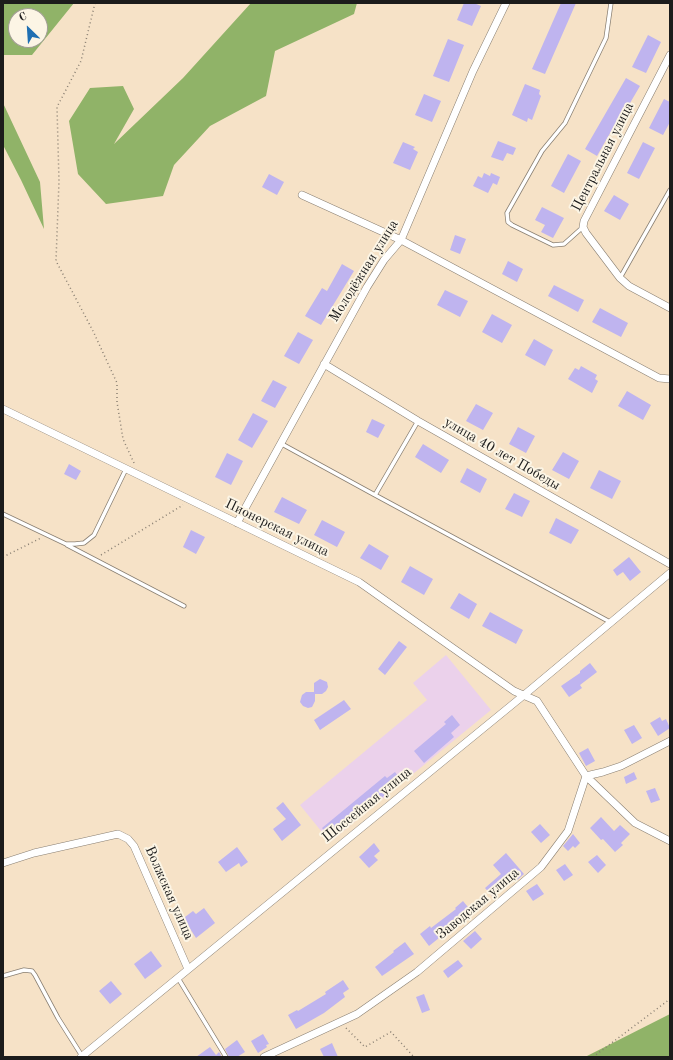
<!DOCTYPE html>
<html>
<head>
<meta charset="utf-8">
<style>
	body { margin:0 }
	#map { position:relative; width:673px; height:1060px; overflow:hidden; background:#f6e2c7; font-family:"Old Standard TT",serif }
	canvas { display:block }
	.frame { position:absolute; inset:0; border:4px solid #1c1c1c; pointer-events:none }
	.north { position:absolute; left:8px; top:8px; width:40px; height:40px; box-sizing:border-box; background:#fcf5e5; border:1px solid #a29e95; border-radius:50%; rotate:335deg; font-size:11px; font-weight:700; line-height:16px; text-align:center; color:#1c1c1c }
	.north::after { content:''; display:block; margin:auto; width:14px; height:18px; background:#1f6fb2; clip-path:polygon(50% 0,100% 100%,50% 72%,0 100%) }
</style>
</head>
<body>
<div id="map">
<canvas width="673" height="1060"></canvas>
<div class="frame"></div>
<div class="north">С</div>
</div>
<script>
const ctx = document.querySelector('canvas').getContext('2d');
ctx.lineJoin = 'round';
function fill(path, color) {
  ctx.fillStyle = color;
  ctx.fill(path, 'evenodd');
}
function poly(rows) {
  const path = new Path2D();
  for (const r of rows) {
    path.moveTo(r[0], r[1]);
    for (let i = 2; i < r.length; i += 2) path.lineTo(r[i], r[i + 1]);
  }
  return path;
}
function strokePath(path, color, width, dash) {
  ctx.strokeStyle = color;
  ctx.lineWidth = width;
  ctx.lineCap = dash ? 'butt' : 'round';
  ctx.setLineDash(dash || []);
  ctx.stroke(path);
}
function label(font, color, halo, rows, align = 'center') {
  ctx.font = font + ' "Old Standard TT",serif';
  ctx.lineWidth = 4;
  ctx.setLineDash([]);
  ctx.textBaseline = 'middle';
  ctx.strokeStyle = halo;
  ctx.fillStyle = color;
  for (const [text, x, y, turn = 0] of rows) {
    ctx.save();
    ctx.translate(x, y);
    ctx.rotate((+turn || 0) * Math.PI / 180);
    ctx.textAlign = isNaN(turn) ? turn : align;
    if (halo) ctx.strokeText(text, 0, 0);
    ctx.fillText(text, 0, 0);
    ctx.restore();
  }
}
fill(poly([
	[446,655,491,710,330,842,300,805,427,700,413,683]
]), '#ebd1eb');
fill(poly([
	[3,3,74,3,32,55,3,55],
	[16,16,40,16,40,40,16,40],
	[251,3,357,3,354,14,275,51,266,96,210,126,174,165,163,196,106,204,78,174,69,121,90,88,123,86,134,109,114,144,183,78],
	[3,103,40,182,44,229,21,180,3,145],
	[670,1014,670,1057,585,1057]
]), '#90b368');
fill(poly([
	[464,3,474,3,481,6,472,26,457,20],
	[561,3,576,3,545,74,532,69],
	[648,35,661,42,646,73,632,67],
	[448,39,464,45,449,82,433,76],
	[626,78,640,86,623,115,621,114,597,156,585,149],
	[525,84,540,90,539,94,541,96,532,120,528,118,527,122,512,115],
	[424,94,441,101,432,122,415,115],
	[664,99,670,102,670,122,663,135,649,128],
	[498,141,516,148,513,155,507,153,503,161,491,157],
	[403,142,415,147,413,149,418,152,410,170,393,163],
	[643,142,655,148,639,179,627,173],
	[568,154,581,161,564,193,551,186],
	[484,173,490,176,491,173,500,177,497,185,493,183,488,193,473,186,478,176,482,178],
	[269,174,284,182,277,195,262,187],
	[614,195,629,204,620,220,604,211],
	[542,207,564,218,553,238,541,232,545,225,535,220],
	[455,235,466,239,460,254,450,250],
	[508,261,523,269,517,282,502,274],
	[342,264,354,271,321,325,305,316,322,288,327,291],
	[554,285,584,300,578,312,548,296],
	[445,290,468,301,460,317,437,305],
	[600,308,628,323,621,337,592,322],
	[492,314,512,325,502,343,482,332],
	[298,332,313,340,299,364,284,356],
	[534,339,553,350,545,366,525,355],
	[581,366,597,375,595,379,598,381,592,393,568,379,575,368,579,370],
	[273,380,287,387,275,408,261,401],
	[627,391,651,405,643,420,618,406],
	[476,404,493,413,483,430,466,421],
	[253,413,268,421,252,448,238,440],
	[372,419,385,425,378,438,366,432],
	[518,427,535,436,526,453,509,444],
	[423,444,449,460,441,473,415,457],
	[563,452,579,461,569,479,552,470],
	[227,453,243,461,231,485,215,477],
	[69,464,81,471,76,480,64,474],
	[467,468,487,479,480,493,460,482],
	[599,470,621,481,612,499,590,488],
	[514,493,530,501,522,517,505,509],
	[282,497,307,510,299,524,274,512],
	[556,518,579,530,571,544,549,533],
	[322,520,345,532,337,547,314,535],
	[191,530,205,537,196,554,183,547],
	[369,544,389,556,381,570,360,558],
	[629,557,641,572,630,581,623,572,617,576,613,570],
	[410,566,433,579,424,595,401,582],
	[459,593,477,604,469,619,450,608],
	[490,612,523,630,516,644,482,626],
	[399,641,407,647,385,675,378,669],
	[590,663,597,672,580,685,582,688,569,697,561,686,580,673,580,671],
	[320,679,327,682,328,687,326,691,322,694,315,694,315,701,312,707,308,708,303,706,300,702,302,695,306,692,314,692,314,683],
	[344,700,351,709,320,730,314,720],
	[452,715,460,725,451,733,454,737,424,763,414,751,446,724,444,722],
	[660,717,662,721,666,719,670,728,658,736,650,723],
	[634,725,642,738,632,744,624,730],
	[588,748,595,761,586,766,579,753],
	[395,772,402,781,331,839,322,828,385,776,387,778],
	[634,772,637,779,626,784,624,777],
	[655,788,660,800,651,803,646,791],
	[283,802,301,825,282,841,273,829,286,819,276,808],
	[601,817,614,831,620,825,630,834,621,843,623,845,615,852,603,839,601,840,590,828],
	[540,824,550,835,541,843,531,832],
	[573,834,580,843,575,848,573,846,568,851,563,846],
	[374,843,380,851,374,856,378,860,369,868,359,857],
	[237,847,248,862,241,867,239,863,226,872,218,862],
	[506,853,524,874,516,881,514,879,493,897,485,888,501,874,493,865],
	[597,855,606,865,598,873,588,862],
	[565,864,573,875,564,881,556,870],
	[537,884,544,894,533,901,526,891],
	[463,901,472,912,438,937,439,938,429,946,420,934,430,926,431,928,456,909,455,908],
	[204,908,215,923,196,938,189,927,183,931,177,923,193,911,196,914],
	[475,931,482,939,471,949,463,941],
	[405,942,414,954,382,976,375,967,394,952,393,951],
	[151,951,162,966,145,979,134,964],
	[458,960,463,966,448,978,443,971],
	[343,980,349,989,343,993,345,997,324,1013,296,1029,288,1015,297,1010,298,1011,326,994,325,992],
	[111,981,122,994,110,1004,99,991],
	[424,994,430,1010,422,1013,416,997],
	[263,1034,269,1044,266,1045,267,1047,258,1053,251,1041],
	[237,1040,245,1052,237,1057,229,1057,225,1049],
	[332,1043,338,1057,324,1057,320,1049],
	[210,1047,216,1055,219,1052,222,1057,196,1057]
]), '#bfb4ef');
const service = poly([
	[583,227,564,244,553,245,512,225,508,222,507,213,542,151,565,123,606,38,611,3],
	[620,278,670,190],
	[418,421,375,495,610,622],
	[280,443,375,495],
	[3,514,66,544,75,544,84,543,94,535,126,469],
	[67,545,184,606],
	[3,976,24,970,32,971,35,975,58,1018,82,1056],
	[178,978,226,1057]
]);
const minor = poly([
	[670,55,584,221,583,227,586,233,620,278,629,286,670,308],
	[302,195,401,240,659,378,670,379],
	[324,364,418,421,670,564],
	[3,409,359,582,514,691,537,701,586,776,635,823,670,841],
	[237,523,367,287,384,260,401,240,473,71,506,3],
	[3,863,34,853,118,834,128,839,134,846,188,969],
	[81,1057,524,695,670,573],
	[264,1057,357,1014,417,972,541,867,568,831,586,776,603,772,621,766,670,741]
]);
strokePath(service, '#897f72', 5);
strokePath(minor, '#897f72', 8);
strokePath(poly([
	[95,3,81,61,57,107,59,181,56,261,93,331,117,383,117,402,123,439,134,463],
	[101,555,183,505],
	[3,557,41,538],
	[346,1028,365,1047,391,1032,414,1057],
	[593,1057,670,999]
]), '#897f72', 1.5, [1, 3]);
strokePath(service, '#fff', 3.5);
strokePath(minor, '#fff', 7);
label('14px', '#1c1c1c', '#fcf5e5', [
	["Центральная улица",603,157,-63],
	["Молодёжная улица",364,271,-58],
	["улица 40 лет Победы",502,454,30],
	["Пионерская улица",277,528,26],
	["Шоссейная улица",367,805,-39],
	["Волжская улица",169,893,66],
	["Заводская улица",478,904,-40]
]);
</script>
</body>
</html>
